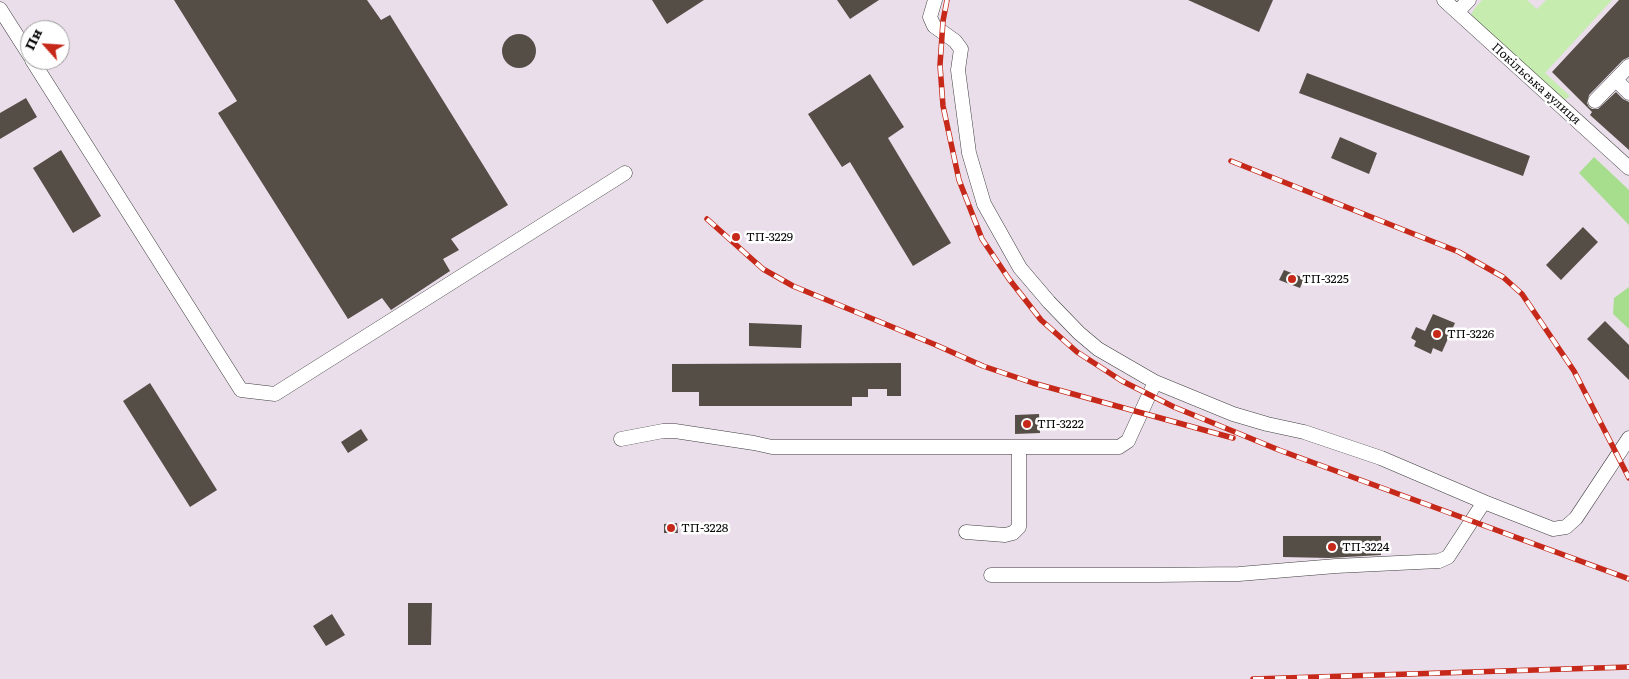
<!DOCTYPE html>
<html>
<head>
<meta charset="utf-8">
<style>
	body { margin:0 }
	#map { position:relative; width:1629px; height:679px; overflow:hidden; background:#fffeea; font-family:Literata,serif }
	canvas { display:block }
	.north { position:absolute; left:20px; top:20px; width:50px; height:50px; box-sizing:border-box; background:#fff; border:1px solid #9d9d9d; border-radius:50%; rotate:296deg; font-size:14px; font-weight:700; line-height:20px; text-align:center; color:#0b0b0b }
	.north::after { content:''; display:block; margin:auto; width:18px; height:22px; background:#c62919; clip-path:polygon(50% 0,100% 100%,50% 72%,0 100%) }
</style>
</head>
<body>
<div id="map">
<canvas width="1629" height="679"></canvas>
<div class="north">Пн</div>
</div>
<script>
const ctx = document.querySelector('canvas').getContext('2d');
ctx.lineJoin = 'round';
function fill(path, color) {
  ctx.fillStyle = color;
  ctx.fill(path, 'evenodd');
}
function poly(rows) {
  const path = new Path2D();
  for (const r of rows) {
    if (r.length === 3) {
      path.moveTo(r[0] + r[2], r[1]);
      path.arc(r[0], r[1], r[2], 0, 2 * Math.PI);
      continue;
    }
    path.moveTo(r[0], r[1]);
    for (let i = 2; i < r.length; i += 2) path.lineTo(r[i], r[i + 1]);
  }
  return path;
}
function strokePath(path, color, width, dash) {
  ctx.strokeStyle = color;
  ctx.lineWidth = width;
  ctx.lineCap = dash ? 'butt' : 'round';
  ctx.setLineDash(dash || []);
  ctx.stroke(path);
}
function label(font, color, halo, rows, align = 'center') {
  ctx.font = font + ' Literata,serif';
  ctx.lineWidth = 5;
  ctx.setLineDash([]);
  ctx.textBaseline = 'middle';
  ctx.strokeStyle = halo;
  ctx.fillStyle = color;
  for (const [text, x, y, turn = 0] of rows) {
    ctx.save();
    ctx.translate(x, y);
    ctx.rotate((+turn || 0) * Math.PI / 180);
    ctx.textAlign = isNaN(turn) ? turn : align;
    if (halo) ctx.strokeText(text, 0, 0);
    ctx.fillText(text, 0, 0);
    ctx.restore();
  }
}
fill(poly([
	[0,0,1629,0,1629,679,0,679],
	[30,30,60,30,60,60,30,60]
]), '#ebdeeb');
fill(poly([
	[1482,0,1527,0,1537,9,1546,0,1612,0,1545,73,1570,96,1563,101,1470,16,1475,8]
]), '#c7ecb0');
fill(poly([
	[1594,157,1629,190,1629,225,1579,173],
	[1629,287,1629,329,1613,314,1614,298]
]), '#a7de8e');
fill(poly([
	[174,0,367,0,381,20,390,15,508,205,451,239,459,250,443,259,450,271,391,310,382,298,348,319,218,113,237,101],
	[652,0,704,0,667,24],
	[837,0,879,0,850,19],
	[1188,0,1273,0,1259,32],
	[1619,0,1629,0,1629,57,1623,60,1589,95,1587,103,1589,107,1592,109,1598,109,1616,92,1623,99,1629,102,1629,150,1590,115,1592,112,1552,72],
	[519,51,17],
	[1307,73,1530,156,1523,176,1299,93],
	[870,74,904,127,888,138,951,243,913,266,850,162,842,167,808,114],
	[26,98,37,117,0,139,0,113],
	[1340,137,1377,153,1369,174,1331,158],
	[61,150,101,216,73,233,33,168],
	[1583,227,1598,242,1561,280,1546,265],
	[1284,270,1304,278,1300,288,1279,280],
	[1433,314,1455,323,1442,352,1433,348,1431,354,1414,346,1416,341,1411,338,1416,327,1425,331],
	[1605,321,1629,345,1629,380,1587,339],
	[749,323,802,325,801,348,749,346],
	[901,363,901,396,887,396,887,389,868,389,868,397,852,397,852,406,699,406,699,392,672,392,672,364],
	[150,383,217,490,190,507,123,401],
	[1039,414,1040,433,1015,434,1015,415],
	[361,429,368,440,348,453,341,442],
	[677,523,678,533,664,533,664,524],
	[1283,536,1381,536,1381,555,1329,558,1283,557],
	[408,603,432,603,431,645,408,645],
	[332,614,345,635,326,646,313,626]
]), '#554e47');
const minor = poly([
	[935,0,930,17,934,26,955,41,961,49,958,70,969,153,984,204,1020,268,1049,302,1079,333,1098,349,1155,382,1233,414,1267,424,1304,432,1381,458,1484,502,1553,529,1566,527,1576,518,1629,438],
	[1444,0,1629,168],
	[0,9,30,56],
	[1457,12,1469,0],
	[32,60,241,390,275,394,625,173],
	[1616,80,1629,93],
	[1595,101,1629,66],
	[621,439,663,431,675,431,754,443,772,447,1119,447,1128,441,1155,382],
	[966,532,1005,535,1013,533,1019,527,1019,447],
	[991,575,1156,575,1239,574,1336,566,1439,561,1448,557,1484,502]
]);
strokePath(minor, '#3e3e3e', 15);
strokePath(minor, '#fff', 14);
const rail = poly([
	[947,0,943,21,940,65,943,106,959,180,982,239,1009,279,1041,320,1077,352,1122,381,1174,407,1279,450,1629,579],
	[1231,161,1459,252,1503,277,1522,294,1574,371,1629,478],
	[707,219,763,269,793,286,936,345,983,366,1033,383,1233,438],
	[1253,679,1629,667]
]);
strokePath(rail, '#c62919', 5.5);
strokePath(rail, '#fff', 4, [11]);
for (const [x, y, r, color] of [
	[736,237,5,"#c62919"],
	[1292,279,5,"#c62919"],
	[1437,334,5,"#c62919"],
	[1027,424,5,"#c62919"],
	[671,528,5,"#c62919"],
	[1332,547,5,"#c62919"]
]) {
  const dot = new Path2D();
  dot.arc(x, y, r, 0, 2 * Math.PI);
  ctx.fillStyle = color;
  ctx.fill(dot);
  strokePath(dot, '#fff', 2);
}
label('12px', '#0b0b0b', '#fff', [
	["Покільська вулиця",1536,84,42]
]);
label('12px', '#0b0b0b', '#fff', [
	["ТП-3229",746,237],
	["ТП-3225",1302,279],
	["ТП-3226",1447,334],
	["ТП-3222",1037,424],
	["ТП-3228",681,528],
	["ТП-3224",1342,547]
], 'left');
</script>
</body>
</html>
